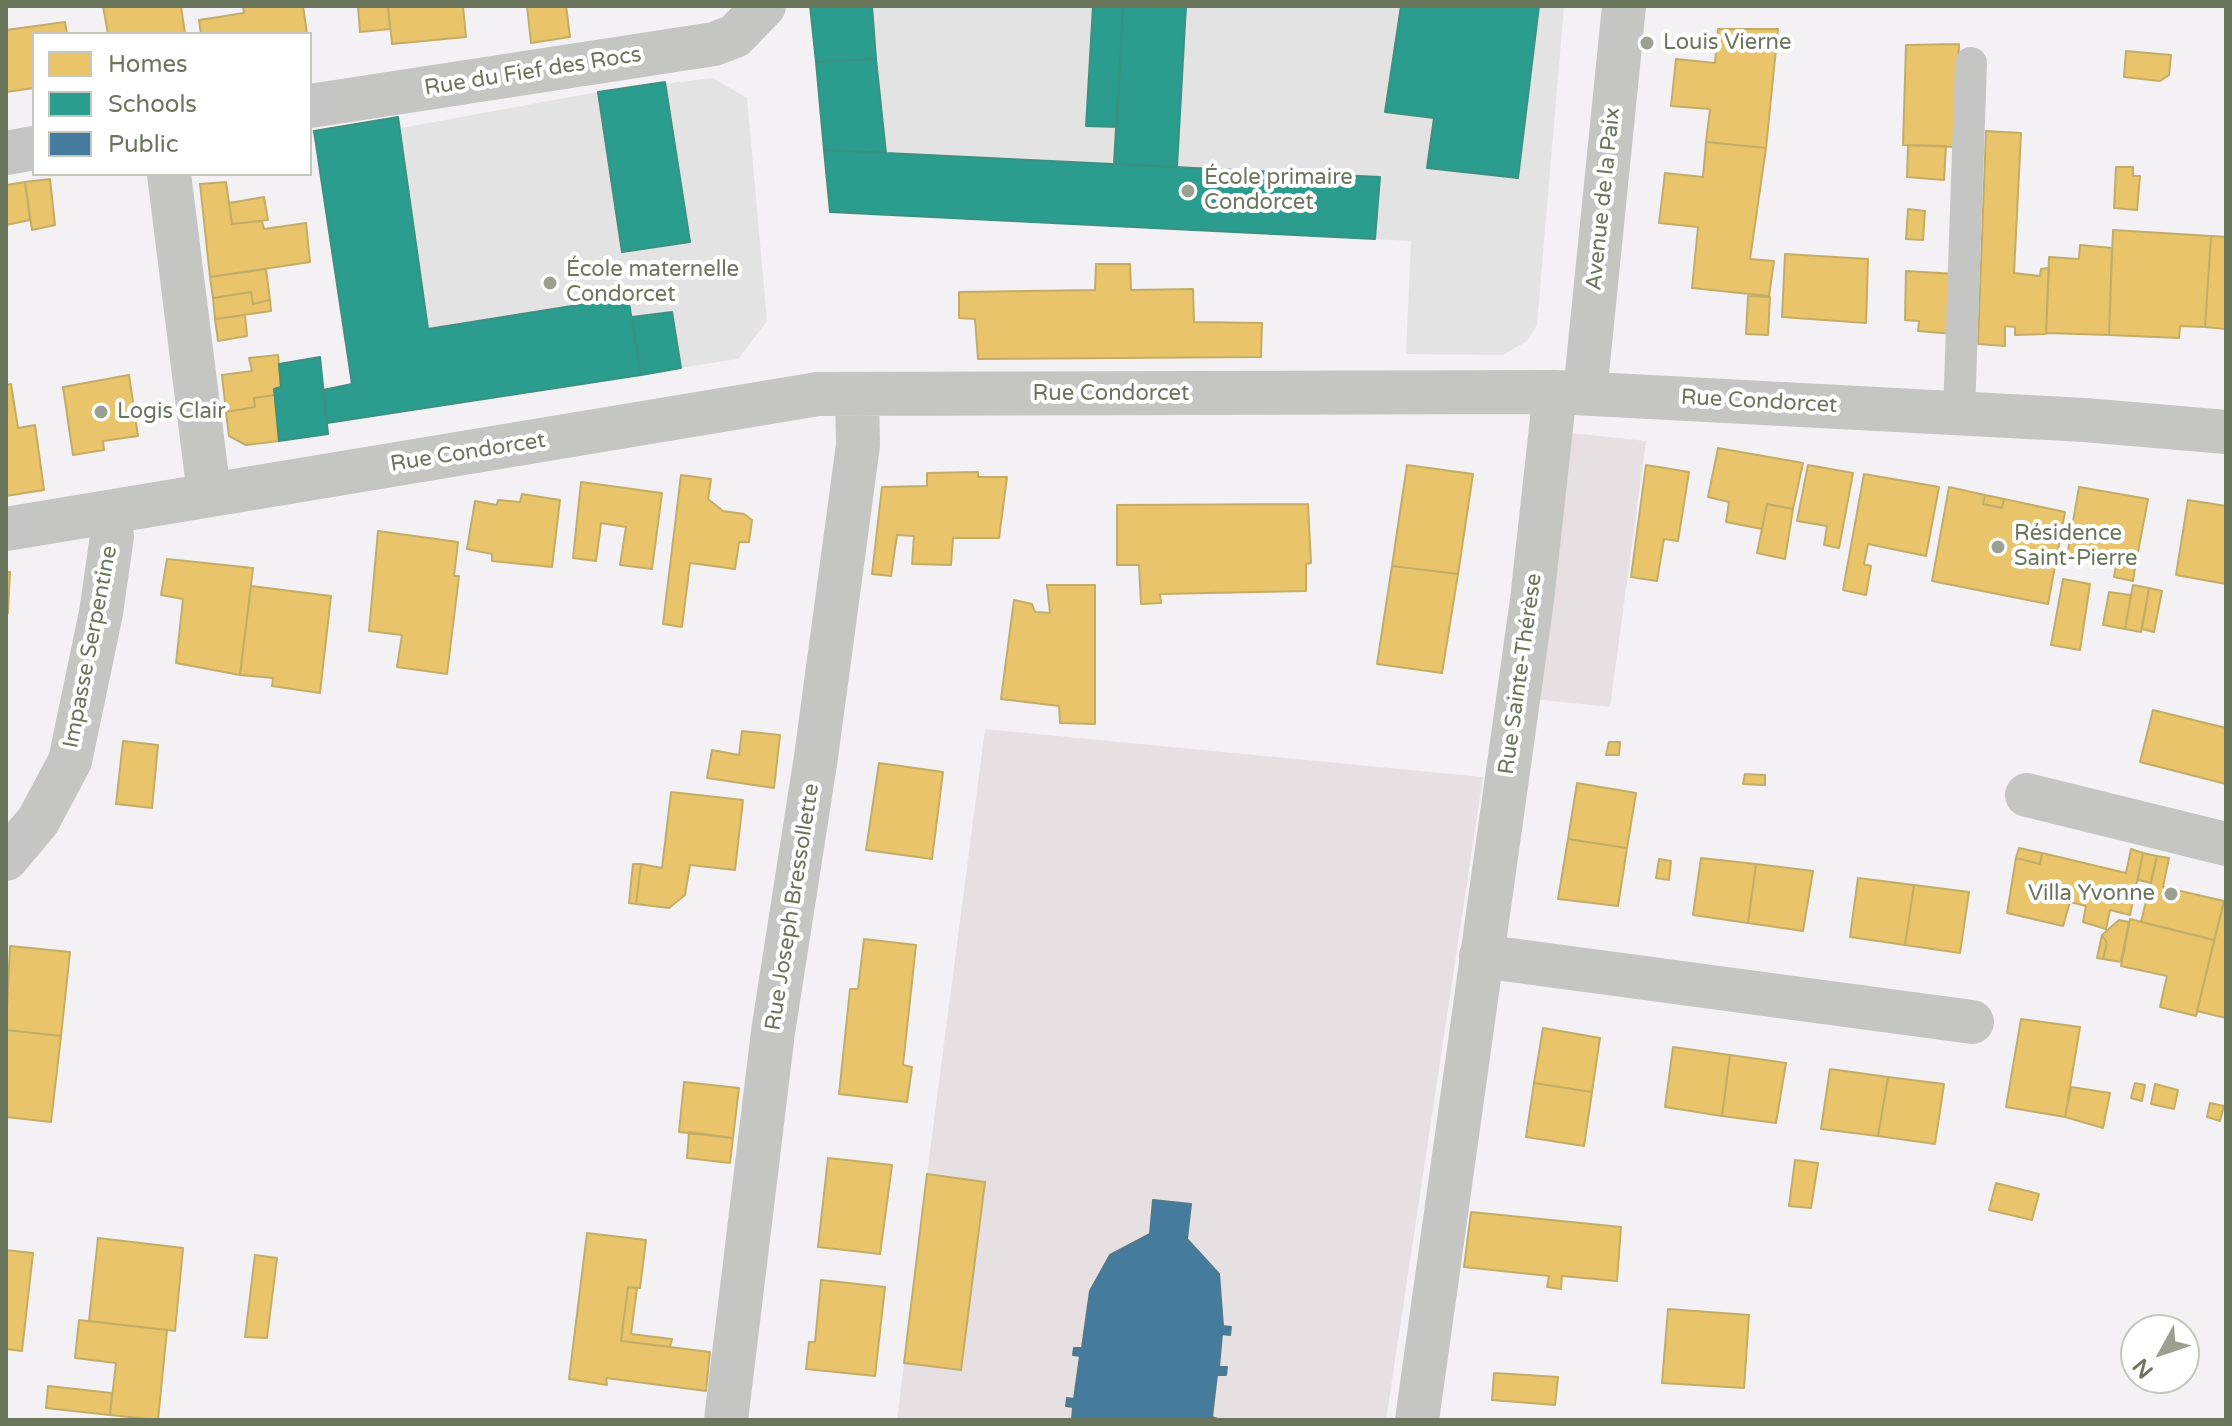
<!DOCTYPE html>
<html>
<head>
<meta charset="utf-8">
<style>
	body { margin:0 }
	#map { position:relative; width:2232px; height:1426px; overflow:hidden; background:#f4f1f4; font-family:"Varela Round",sans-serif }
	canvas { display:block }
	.frame { position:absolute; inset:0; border:8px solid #6a765c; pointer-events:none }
	.legend { position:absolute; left:32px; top:32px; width:280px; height:144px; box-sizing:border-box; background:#fff; border:2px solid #c3c8be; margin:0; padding:10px 14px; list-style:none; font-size:24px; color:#6a765c }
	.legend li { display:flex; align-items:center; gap:16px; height:40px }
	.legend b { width:40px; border:2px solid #c3c8be }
	.north { position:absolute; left:2120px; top:1314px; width:80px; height:80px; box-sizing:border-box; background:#fff; border:2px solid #c3c8be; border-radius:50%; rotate:230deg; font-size:22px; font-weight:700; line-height:32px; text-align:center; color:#6a765c }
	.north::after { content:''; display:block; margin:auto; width:28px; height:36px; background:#9aa191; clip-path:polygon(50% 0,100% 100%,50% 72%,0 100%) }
</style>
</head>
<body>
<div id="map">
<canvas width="2232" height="1426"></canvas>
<div class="frame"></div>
<ul class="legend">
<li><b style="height:22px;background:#e9c46a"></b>Homes</li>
<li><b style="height:22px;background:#2a9d8f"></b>Schools</li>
<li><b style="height:22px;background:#457b9d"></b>Public</li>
</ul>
<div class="north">N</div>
</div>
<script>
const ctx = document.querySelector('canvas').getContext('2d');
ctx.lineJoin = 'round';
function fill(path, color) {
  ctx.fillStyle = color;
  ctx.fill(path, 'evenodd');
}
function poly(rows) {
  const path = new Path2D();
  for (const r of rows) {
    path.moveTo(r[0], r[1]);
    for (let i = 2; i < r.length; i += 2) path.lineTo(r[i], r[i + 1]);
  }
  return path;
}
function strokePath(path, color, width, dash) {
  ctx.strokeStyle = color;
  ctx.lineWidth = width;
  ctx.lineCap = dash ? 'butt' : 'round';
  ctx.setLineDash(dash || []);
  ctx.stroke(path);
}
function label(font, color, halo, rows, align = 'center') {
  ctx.font = font + ' "Varela Round",sans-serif';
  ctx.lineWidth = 8;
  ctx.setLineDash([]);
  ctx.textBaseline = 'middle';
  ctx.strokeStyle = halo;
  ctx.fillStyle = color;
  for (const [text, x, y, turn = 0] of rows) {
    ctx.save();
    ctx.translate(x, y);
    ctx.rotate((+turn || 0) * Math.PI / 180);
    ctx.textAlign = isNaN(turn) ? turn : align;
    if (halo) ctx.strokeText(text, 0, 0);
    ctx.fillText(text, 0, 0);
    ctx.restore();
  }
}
fill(poly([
	[810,6,1564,6,1537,325,1527,341,1503,355,1406,354,1411,241,830,212],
	[713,78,747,98,767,321,738,359,327,423,352,384,314,131,398,117,401,128,598,92]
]), '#e4e3e3');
fill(poly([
	[1563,432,1646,441,1610,707,1533,699],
	[985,729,1483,777,1386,1420,1220,1420,1212,1417,1217,1375,1226,1375,1227,1368,1219,1367,1222,1334,1230,1335,1231,1327,1223,1326,1219,1274,1187,1239,1191,1204,1153,1200,1150,1234,1110,1255,1090,1291,1082,1348,1074,1348,1073,1355,1080,1356,1074,1399,1067,1398,1066,1405,1073,1407,1072,1420,897,1420,904,1363,961,1370,985,1182,927,1174]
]), '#e6e0e3');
const homes = poly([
	[103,6,181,6,185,34,108,34,103,6],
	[243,6,303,6,307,34,201,34,199,20,244,13,243,6],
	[358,6,388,6,390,29,360,32,358,6],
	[388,6,463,6,466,37,392,44,388,6],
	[527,6,566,6,570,37,531,43,527,6],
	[65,22,67,34,34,34,34,88,6,92,6,30,65,22],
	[1718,29,1778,29,1766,148,1706,142,1710,109,1671,106,1676,59,1715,63,1718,29],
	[1959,44,1956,147,1903,145,1906,45,1959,44],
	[2126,51,2171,55,2169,75,2160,81,2124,77,2126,51],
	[1986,131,2021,133,2014,273,2040,276,2041,269,2049,268,2046,334,2015,335,2015,327,2005,326,2005,346,1978,344,1986,131],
	[1706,142,1766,148,1750,259,1774,261,1769,296,1692,288,1698,227,1659,223,1665,173,1703,177,1706,142],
	[1908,145,1946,146,1944,180,1907,177,1908,145],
	[2116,167,2133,167,2133,176,2140,176,2137,210,2114,208,2116,167],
	[50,179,55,225,32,230,25,182,50,179],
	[25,182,30,220,6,225,6,243,6,185,25,182],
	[226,182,232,224,262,221,264,229,306,223,310,262,210,277,200,184,226,182],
	[264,197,268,220,232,224,229,203,264,197],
	[1908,209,1925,211,1923,240,1906,239,1908,209],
	[2113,230,2211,236,2205,327,2180,326,2179,338,2109,335,2113,230],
	[2211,236,2226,237,2226,329,2205,327,2211,236],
	[2080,245,2112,248,2109,335,2046,333,2049,257,2079,259,2080,245],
	[1785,254,1868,259,1866,323,1782,317,1785,254],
	[1096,264,1130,264,1131,290,1193,289,1194,322,1262,323,1261,357,978,359,975,319,959,318,959,292,1095,290,1096,264],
	[266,269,270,300,253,304,251,292,213,298,210,277,266,269],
	[1906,271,1957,274,1954,334,1918,331,1919,321,1905,320,1906,271],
	[251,292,253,304,270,300,271,311,215,319,213,298,251,292],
	[1748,296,1770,297,1768,335,1746,334,1748,296],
	[245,315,247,336,218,341,215,319,245,315],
	[278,355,281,387,274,389,275,395,254,398,255,407,226,412,222,375,252,371,249,358,278,355],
	[129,375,138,436,103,441,104,450,73,455,63,387,129,375],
	[11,384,18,428,35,425,44,490,6,496,6,385,11,384],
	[275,395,279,441,246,445,229,436,226,412,255,407,254,398,275,395],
	[1718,448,1803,463,1793,509,1767,504,1762,529,1726,522,1729,502,1708,497,1718,448],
	[1407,465,1473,474,1458,574,1392,566,1407,465],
	[1646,465,1689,472,1678,541,1664,539,1657,581,1631,577,1646,465],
	[1808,465,1853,473,1839,548,1824,545,1827,526,1797,521,1808,465],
	[978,472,978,477,1007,477,999,538,953,538,951,565,912,564,914,536,897,535,891,576,872,574,882,487,927,486,927,473,978,472],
	[1864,474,1939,487,1926,556,1868,544,1864,564,1871,566,1866,595,1843,590,1864,474],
	[681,475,711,479,708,499,723,511,744,514,752,520,749,542,739,542,735,569,690,563,682,627,663,624,681,475],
	[581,482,662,493,652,569,620,565,626,527,601,523,596,561,573,558,581,482],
	[1949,487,1985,495,1983,504,2002,508,2004,499,2065,512,2048,604,1932,581,1949,487],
	[2079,487,2148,499,2135,568,2067,556,2079,487],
	[522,494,560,500,552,567,492,561,492,554,467,549,475,501,497,505,498,500,520,502,522,494],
	[1985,495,2004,499,2002,508,1983,504,1985,495],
	[2188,500,2226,506,2226,584,2176,575,2188,500],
	[1308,504,1311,563,1306,564,1306,591,1160,594,1161,603,1141,604,1139,565,1117,565,1117,505,1308,504],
	[1767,504,1793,509,1785,559,1757,553,1767,504],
	[378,531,458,542,454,576,459,576,447,674,397,667,402,635,369,631,378,531],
	[167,559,253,568,240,675,176,663,183,599,161,595,167,559],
	[2116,565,2135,568,2133,581,2114,577,2116,565],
	[1392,566,1458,574,1442,673,1377,664,1392,566],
	[6,572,10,572,8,613,6,613,6,572],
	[2063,579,2090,584,2080,650,2051,645,2063,579],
	[1047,585,1095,585,1095,724,1060,723,1059,706,1001,699,1014,600,1032,604,1035,612,1050,613,1047,585],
	[2133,585,2149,588,2141,632,2125,629,2133,585],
	[251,586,331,596,320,693,272,686,273,678,240,675,251,586],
	[2149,588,2162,591,2154,632,2142,629,2149,588],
	[2109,592,2131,595,2125,629,2103,625,2109,592],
	[2153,710,2226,728,2226,784,2140,762,2153,710],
	[742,731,780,735,774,788,707,778,712,750,739,755,742,731],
	[123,741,158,745,152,808,116,804,123,741],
	[1609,742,1620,742,1619,755,1606,755,1609,742],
	[879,763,943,772,932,859,866,850,879,763],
	[1745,774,1765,775,1765,785,1743,784,1745,774],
	[1577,783,1636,793,1627,848,1568,839,1577,783],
	[671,792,743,800,735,870,690,865,685,895,669,908,636,904,641,864,662,868,671,792],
	[1568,839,1627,848,1618,906,1558,899,1568,839],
	[2019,848,2042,853,2040,864,2016,858,2019,848],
	[2131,849,2143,853,2130,915,2110,910,2106,929,2083,922,2086,906,2070,902,2063,926,2007,913,2016,858,2040,864,2042,853,2126,873,2131,849],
	[2143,853,2157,856,2151,883,2138,880,2143,853],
	[2157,856,2169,858,2163,887,2224,901,2214,940,2141,922,2157,856],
	[1701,858,1756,864,1748,923,1693,915,1701,858],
	[1659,859,1671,861,1669,880,1656,878,1659,859],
	[633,864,641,864,636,904,629,903,633,864],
	[1756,864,1813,871,1803,931,1748,923,1756,864],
	[1858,878,1914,885,1905,945,1850,937,1858,878],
	[1914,885,1969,892,1960,953,1905,945,1914,885],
	[2224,901,2226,901,2226,1018,2197,1011,2224,901],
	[2130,919,2214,940,2196,1016,2160,1007,2167,976,2121,966,2130,919],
	[2119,920,2129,922,2121,962,2103,959,2107,943,2102,935,2119,920],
	[2102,935,2107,943,2103,959,2097,958,2102,935],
	[864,939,916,945,903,1065,912,1067,907,1102,839,1094,850,989,858,989,864,939],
	[10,946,70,952,61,1036,6,1030,10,946],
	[2021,1019,2080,1027,2065,1117,2006,1107,2021,1019],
	[1543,1028,1600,1038,1592,1092,1534,1083,1543,1028],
	[6,1030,61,1036,51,1122,6,1117,6,1030],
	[1673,1047,1730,1055,1722,1116,1665,1107,1673,1047],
	[1730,1055,1786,1063,1776,1123,1722,1116,1730,1055],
	[1830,1069,1888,1077,1878,1136,1821,1129,1830,1069],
	[1888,1077,1944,1084,1935,1144,1878,1136,1888,1077],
	[684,1082,739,1088,733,1138,679,1132,684,1082],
	[1534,1083,1592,1092,1584,1146,1526,1137,1534,1083],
	[2135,1083,2145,1085,2142,1101,2131,1098,2135,1083],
	[2155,1084,2178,1090,2174,1109,2151,1104,2155,1084],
	[2071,1087,2110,1093,2103,1128,2065,1117,2071,1087],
	[2210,1103,2224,1106,2220,1121,2207,1117,2210,1103],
	[689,1132,733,1138,730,1163,687,1158,689,1132],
	[828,1158,892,1165,880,1254,818,1247,828,1158],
	[1795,1160,1818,1163,1811,1208,1789,1206,1795,1160],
	[927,1174,985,1182,961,1370,904,1363,927,1174],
	[1996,1183,2039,1194,2032,1220,1989,1210,1996,1183],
	[1471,1212,1621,1227,1617,1281,1562,1276,1561,1289,1547,1287,1549,1276,1464,1267,1471,1212],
	[587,1233,646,1240,640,1288,628,1287,621,1341,710,1352,706,1391,606,1378,607,1385,569,1379,587,1233],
	[98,1238,183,1248,175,1331,89,1321,98,1238],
	[6,1250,33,1253,22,1351,6,1349,6,1250],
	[255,1255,277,1258,267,1338,245,1337,255,1255],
	[821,1280,885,1287,875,1376,806,1369,809,1342,815,1342,821,1280],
	[628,1287,637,1288,631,1334,672,1339,670,1347,621,1341,628,1287],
	[1668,1309,1749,1315,1744,1388,1662,1383,1668,1309],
	[79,1320,167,1330,158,1420,110,1415,116,1363,75,1358,79,1320],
	[1494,1373,1558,1377,1555,1405,1492,1400,1494,1373],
	[48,1386,112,1393,110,1415,46,1408,48,1386]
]);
fill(homes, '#e9c46a');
strokePath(homes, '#c3ad66', 2);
const schools = poly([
	[810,6,872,6,876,59,816,62,810,6],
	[1093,6,1123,6,1117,127,1086,126,1093,6],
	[1123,6,1186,6,1177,167,1114,164,1123,6],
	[1401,6,1539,6,1518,178,1427,168,1434,118,1385,112,1401,6],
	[876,59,886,153,824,150,816,62,876,59],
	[665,82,690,242,622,252,598,92,665,82],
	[398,117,428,329,628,297,641,375,327,423,323,390,352,384,314,131,398,117],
	[824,150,1380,177,1375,239,830,212,824,150],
	[672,312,681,368,641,375,632,317,672,312],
	[320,357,328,434,279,441,274,389,281,387,279,364,320,357]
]);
fill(schools, '#2a9d8f');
strokePath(schools, '#3d9180', 2);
const public = poly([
	[1153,1200,1191,1204,1187,1239,1219,1274,1223,1326,1231,1327,1230,1335,1222,1334,1219,1367,1227,1367,1226,1375,1217,1375,1212,1417,1220,1420,1072,1420,1073,1407,1066,1406,1067,1398,1074,1399,1080,1356,1073,1355,1074,1348,1082,1348,1090,1291,1110,1255,1150,1234,1153,1200]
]);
fill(public, '#457b9d');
strokePath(public, '#507a8a', 2);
strokePath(poly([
	[1959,413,1971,63]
]), '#c5c6c4', 32);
strokePath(poly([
	[310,106,714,44,735,36,764,6],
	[6,153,34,148],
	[169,174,209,494],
	[1585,393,1624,6],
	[6,529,818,394,1555,392,2085,420,2226,432],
	[2027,795,2226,844],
	[6,859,38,821,70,761,101,613,112,536,108,512],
	[1481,956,1972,1022],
	[726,1420,773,1032,816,757,858,445,857,395],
	[1417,1420,1532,600,1555,392]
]), '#c5c6c4', 44);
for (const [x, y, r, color] of [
	[1647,43,8,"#9aa191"],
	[1188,191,8,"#9aa191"],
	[550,283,8,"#9aa191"],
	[101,412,8,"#9aa191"],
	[1998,547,8,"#9aa191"],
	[2171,894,8,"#9aa191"]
]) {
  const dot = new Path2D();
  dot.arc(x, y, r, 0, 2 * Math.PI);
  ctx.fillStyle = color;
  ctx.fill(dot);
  strokePath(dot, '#fff', 3);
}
label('22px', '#6a765c', '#fff', [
	["Louis Vierne",1663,43],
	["École primaire",1204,178],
	["Condorcet",1204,203],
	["École maternelle",566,270],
	["Condorcet",566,295],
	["Logis Clair",117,412],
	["Résidence",2014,534],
	["Saint-Pierre",2014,559],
	["Villa Yvonne",2155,894,"right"]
], 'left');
label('22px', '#6a765c', '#fff', [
	["Rue du Fief des Rocs",533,72,-9],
	["Avenue de la Paix",1604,199,-84],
	["Rue Condorcet",1111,394],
	["Rue Condorcet",1759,402,3],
	["Rue Condorcet",468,453,-9],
	["Impasse Serpentine",91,647,-79],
	["Rue Sainte-Thérèse",1521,674,-82],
	["Rue Joseph Bressollette",793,907,-81]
]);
</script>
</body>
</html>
